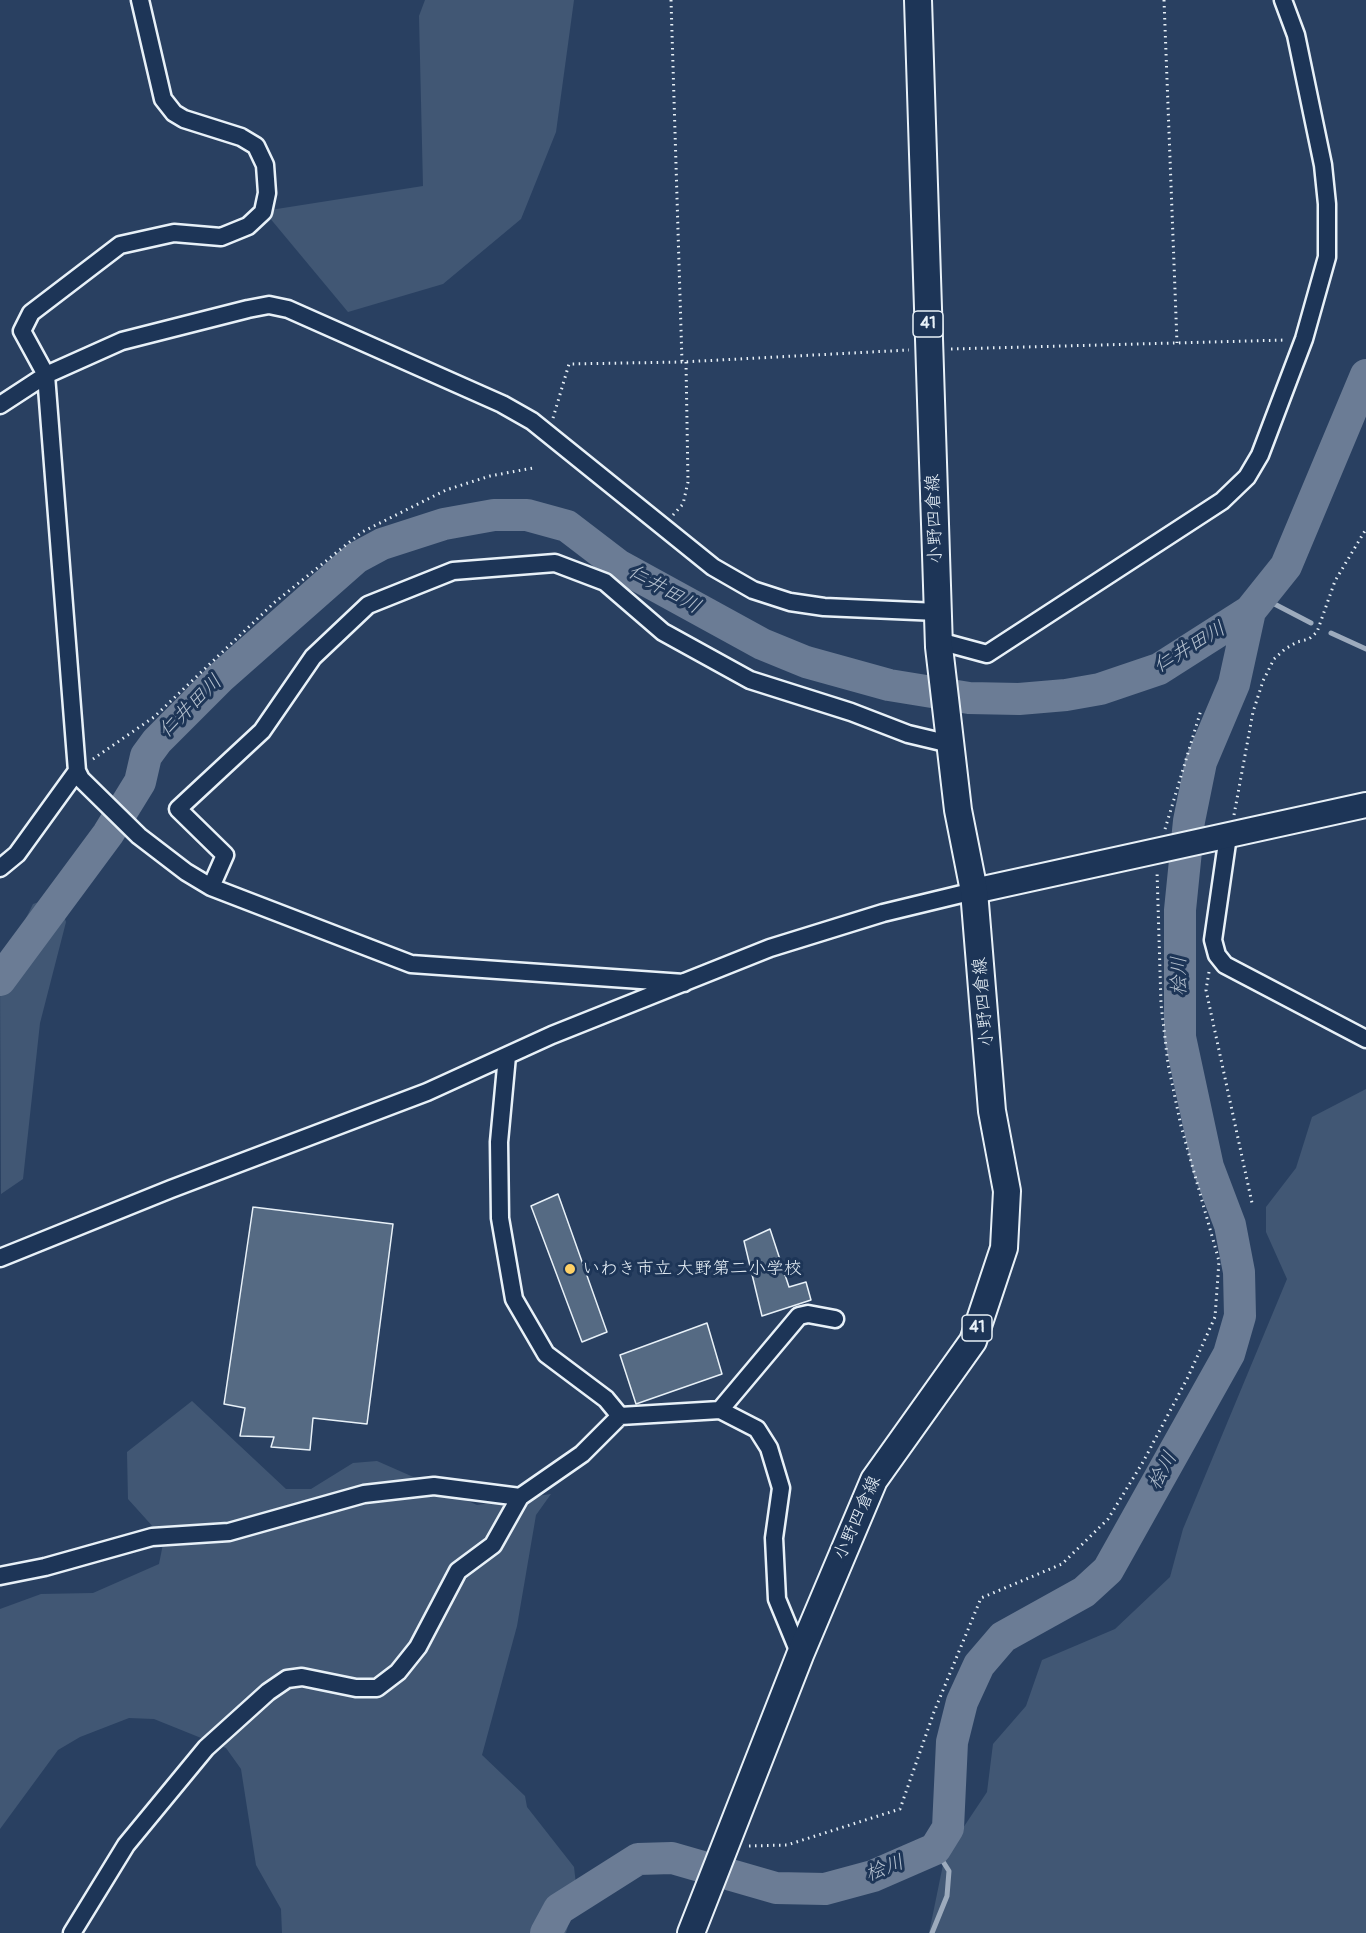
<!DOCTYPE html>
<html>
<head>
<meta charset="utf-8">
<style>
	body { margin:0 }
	canvas { display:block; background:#294061 }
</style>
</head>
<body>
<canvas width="1366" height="1933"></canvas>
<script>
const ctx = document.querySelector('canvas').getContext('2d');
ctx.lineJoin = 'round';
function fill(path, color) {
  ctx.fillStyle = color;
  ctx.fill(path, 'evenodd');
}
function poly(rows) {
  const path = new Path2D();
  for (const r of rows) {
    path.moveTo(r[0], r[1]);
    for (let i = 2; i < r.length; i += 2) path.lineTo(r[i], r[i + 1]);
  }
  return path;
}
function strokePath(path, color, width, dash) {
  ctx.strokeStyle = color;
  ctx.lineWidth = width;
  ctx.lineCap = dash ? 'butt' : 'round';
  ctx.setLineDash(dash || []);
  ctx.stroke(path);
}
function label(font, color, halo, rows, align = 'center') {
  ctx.font = font + ' Pangolin,"Klee One",sans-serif';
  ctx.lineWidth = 6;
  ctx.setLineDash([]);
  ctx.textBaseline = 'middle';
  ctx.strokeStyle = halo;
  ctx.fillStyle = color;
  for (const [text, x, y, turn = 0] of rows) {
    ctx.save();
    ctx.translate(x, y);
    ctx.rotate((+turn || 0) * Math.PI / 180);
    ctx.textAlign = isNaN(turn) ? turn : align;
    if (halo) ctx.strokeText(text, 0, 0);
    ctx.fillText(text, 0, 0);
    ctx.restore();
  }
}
fill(poly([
	[425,0,574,0,556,132,521,219,443,284,348,312,264,211,423,186,419,16],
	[57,896,66,922,40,1023,23,1179,1,1194,0,971,33,904],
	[1366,1089,1366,1933,929,1933,945,1855,987,1792,993,1744,1026,1706,1042,1660,1115,1629,1170,1577,1183,1529,1287,1279,1266,1232,1266,1207,1296,1168,1312,1117],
	[192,1401,286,1489,311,1489,353,1463,377,1461,477,1505,551,1494,536,1515,517,1626,482,1755,525,1796,527,1807,574,1867,577,1893,566,1933,282,1933,281,1909,256,1865,241,1769,226,1748,154,1719,129,1718,80,1737,58,1750,0,1829,0,1609,41,1594,93,1593,159,1564,164,1539,128,1499,127,1452]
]), '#415774');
strokePath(poly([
	[1261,597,1311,623],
	[1331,633,1366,649],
	[932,1933,947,1896,949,1871,935,1849]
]), '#9dabbd', 5);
strokePath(poly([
	[0,980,108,834,140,782,146,756,157,741,221,677,356,558,382,544,444,524,494,515,527,515,567,526,618,565,762,644,806,662,889,685,969,698,1019,699,1066,695,1100,689,1159,669,1250,611,1286,566,1366,375],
	[546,1933,559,1909,638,1859,672,1858,776,1888,825,1889,873,1876,935,1849,948,1828,952,1742,962,1702,979,1665,1003,1637,1084,1592,1108,1570,1229,1354,1240,1316,1239,1272,1230,1225,1208,1167,1180,1037,1180,910,1189,821,1201,762,1234,684,1250,611]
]), '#6b7c95', 32);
const building = poly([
	[558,1194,607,1332,582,1342,531,1206,558,1194],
	[253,1207,393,1224,367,1424,313,1418,310,1450,271,1447,274,1437,240,1436,245,1408,224,1404,253,1207],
	[770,1229,789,1287,806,1282,811,1300,762,1316,744,1241,770,1229],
	[707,1323,722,1374,636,1404,620,1355,707,1323]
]);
fill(building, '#556a83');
strokePath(building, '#e8f1f8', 1.5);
const street = poly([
	[140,0,163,99,174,113,184,119,241,137,256,146,265,165,267,193,263,212,248,226,221,237,174,233,120,245,31,313,22,331,46,375,77,771,81,779,139,836,186,872,211,887,411,964,684,983],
	[0,405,46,375,122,341,248,309,269,305,288,309,502,404,532,421,713,567,753,590,790,602,824,607,938,612],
	[939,641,987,654,1222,501,1247,477,1260,455,1304,339,1327,257,1327,204,1323,165,1296,35,1283,0],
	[1228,836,1213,940,1217,955,1225,965,1366,1039],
	[0,868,17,854,77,771],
	[211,887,225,855,178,809,262,731,313,657,368,605,453,571,555,563,605,582,663,632,750,680,851,712,908,734,950,744],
	[507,1056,499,1142,500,1218,514,1299,546,1354,606,1399,620,1416,720,1410,757,1429,769,1448,781,1488,774,1538,777,1599,800,1655],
	[0,1258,171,1189,427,1092,552,1035,770,948,883,913,974,891],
	[720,1410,799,1316,808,1314,835,1319],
	[0,1576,45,1567,152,1537,229,1532,364,1494,434,1486,520,1497],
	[72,1933,126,1845,206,1748,268,1692,287,1679,302,1677,356,1688,377,1688,398,1672,418,1647,458,1571,493,1545,520,1497,582,1454,620,1416]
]);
const secondary = poly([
	[974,891,1366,805]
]);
const primary = poly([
	[691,1933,800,1655,874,1480,973,1341,1004,1248,1007,1191,992,1111,974,891,958,810,939,647,918,0]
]);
strokePath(street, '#e8f1f8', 21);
strokePath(secondary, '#e8f1f8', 28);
strokePath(primary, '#e8f1f8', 30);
strokePath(poly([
	[671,0,682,362],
	[1164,0,1177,343],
	[951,349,1286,340],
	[553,418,569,364,682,362,909,350],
	[673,515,683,504,688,482,686,362],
	[93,759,154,717,275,602,362,532,446,490,490,476,533,468],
	[1234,815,1253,712,1263,681,1274,659,1285,649,1297,642,1309,639,1317,632,1335,581,1366,529],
	[1165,829,1201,710],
	[1209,972,1206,990,1252,1203],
	[749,1846,787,1845,900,1809,934,1712,981,1598,1062,1564,1108,1519,1143,1462,1188,1377,1215,1317,1219,1261,1181,1126,1168,1064,1161,1004,1157,871]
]), '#e8f1f8', 3, [1.5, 4.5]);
strokePath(street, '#1d3557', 16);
strokePath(secondary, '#1d3557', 24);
strokePath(primary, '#1d3557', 26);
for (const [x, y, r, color] of [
	[570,1269,6,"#ffd166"]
]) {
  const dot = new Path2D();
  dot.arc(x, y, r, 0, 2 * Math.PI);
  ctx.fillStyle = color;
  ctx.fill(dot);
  strokePath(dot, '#1d3557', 2);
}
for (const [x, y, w] of [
	[928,324,30],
	[977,1328,30]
]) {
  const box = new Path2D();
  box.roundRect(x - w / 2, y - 13, w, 26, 4.5);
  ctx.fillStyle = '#1d3557';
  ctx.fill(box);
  strokePath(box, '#e8f1f8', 1.5);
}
label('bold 16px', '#e8f1f8', null, [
	["41",928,324],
	["41",977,1328]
]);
label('18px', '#e8f1f8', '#1d3557', [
	["小野四倉線",935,519,-92],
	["小野四倉線",984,1002,-95],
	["小野四倉線",858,1518,-66]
]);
label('18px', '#e8f1f8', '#1d3557', [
	["いわき市立 大野第二小学校",582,1269]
], 'left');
label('italic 20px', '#b6c2d0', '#1d3557', [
	["仁井田川",664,590,29],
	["仁井田川",1190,648,-31],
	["仁井田川",191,707,-45],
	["桧川",1180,976,-90],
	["桧川",1163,1471,-61],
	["桧川",885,1869,-21]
]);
</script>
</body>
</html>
